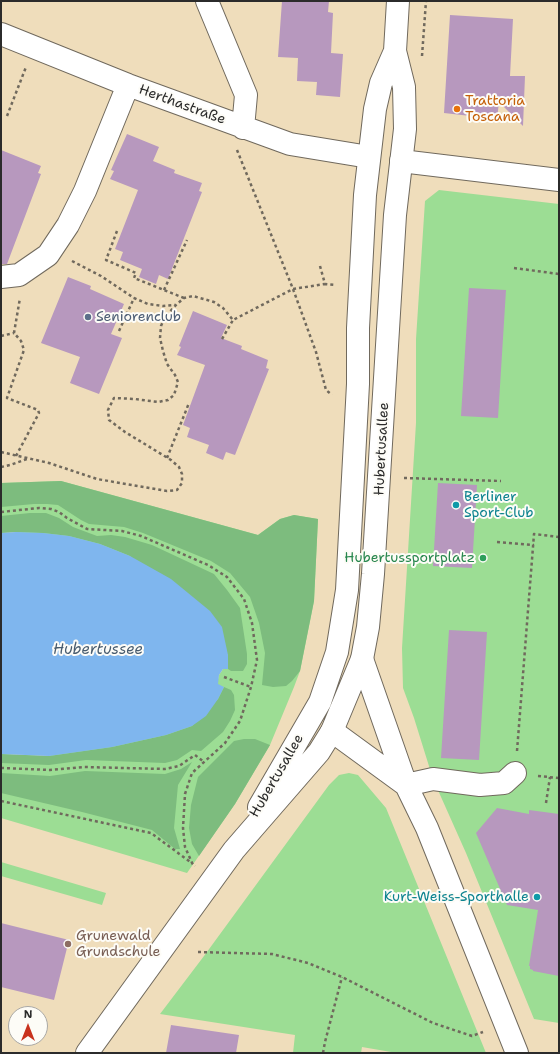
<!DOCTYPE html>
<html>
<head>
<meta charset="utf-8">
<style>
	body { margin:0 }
	#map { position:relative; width:560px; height:1054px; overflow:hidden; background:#efddbb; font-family:"Shantell Sans",sans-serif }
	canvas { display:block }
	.frame { position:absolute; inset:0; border:2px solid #2b2b2b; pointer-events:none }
	.north { position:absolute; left:8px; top:1006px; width:40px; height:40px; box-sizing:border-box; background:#fdfcf7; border:1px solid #a9a8a5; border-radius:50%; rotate:0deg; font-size:11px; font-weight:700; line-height:16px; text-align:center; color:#2b2b2b }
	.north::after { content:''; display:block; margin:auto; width:14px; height:18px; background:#c8321e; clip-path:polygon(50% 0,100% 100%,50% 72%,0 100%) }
</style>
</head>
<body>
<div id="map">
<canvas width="560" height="1054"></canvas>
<div class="frame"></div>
<div class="north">N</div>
</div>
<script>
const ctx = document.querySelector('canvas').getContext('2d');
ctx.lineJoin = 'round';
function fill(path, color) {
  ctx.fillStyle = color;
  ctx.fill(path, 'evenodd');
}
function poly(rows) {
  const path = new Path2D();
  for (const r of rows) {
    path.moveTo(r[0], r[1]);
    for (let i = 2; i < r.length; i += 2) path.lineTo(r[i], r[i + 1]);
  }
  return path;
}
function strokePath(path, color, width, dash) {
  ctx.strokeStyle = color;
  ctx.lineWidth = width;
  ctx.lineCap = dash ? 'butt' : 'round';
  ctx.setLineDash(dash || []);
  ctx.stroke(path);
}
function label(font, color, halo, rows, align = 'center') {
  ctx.font = font + ' "Shantell Sans",sans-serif';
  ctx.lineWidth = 4;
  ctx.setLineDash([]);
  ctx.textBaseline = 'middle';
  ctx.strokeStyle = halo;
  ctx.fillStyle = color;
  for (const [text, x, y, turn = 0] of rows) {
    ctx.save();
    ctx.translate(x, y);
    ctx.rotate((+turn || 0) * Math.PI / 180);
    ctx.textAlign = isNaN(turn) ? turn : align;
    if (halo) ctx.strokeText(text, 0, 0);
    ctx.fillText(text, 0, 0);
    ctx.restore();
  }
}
fill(poly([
	[439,190,559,204,559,1023,534,1019,466,853,433,779,414,718,403,688,402,648,416,423,416,339,425,201],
	[61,481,258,535,280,519,294,515,318,519,314,601,300,671,294,687,270,745,235,804,187,873,1,818,1,754,49,756,217,684,219,675,223,669,16,532,1,533,1,483],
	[349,773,358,775,386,808,486,1053,397,1053,362,1047,361,1053,293,1053,295,1035,160,1014,204,956,329,785,339,775],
	[1,862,106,893,102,905,1,876]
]), '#9cdd94');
fill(poly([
	[61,481,258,535,280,519,294,515,318,519,314,601,300,671,292,681,286,686,273,687,262,685,265,653,259,623,250,597,230,573,211,561,143,533,124,527,89,524,81,520,58,505,47,504,34,504,1,507,1,483],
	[30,513,46,513,59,518,73,527,97,536,111,535,125,537,152,545,214,574,227,590,240,608,247,654,247,664,243,671,231,671,228,669,228,655,130,556,100,544,69,536,43,533,16,532,1,533,1,516],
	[224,687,231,690,234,695,235,710,230,721,223,732,201,751,192,750,177,760,165,763,86,760,49,765,1,763,1,754,49,756,112,747,166,735,192,726,218,699],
	[244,739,255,739,270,745,235,804,199,856,192,844,189,828,191,805,198,777,234,741],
	[192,762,178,785,174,828,180,849,175,849,152,830,82,812,1,793,1,773,50,776,85,771,165,774,181,769]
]), '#7dbc7e');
fill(poly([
	[16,532,43,533,69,536,100,544,130,556,171,579,210,611,222,627,228,655,228,669,223,669,219,675,218,684,224,687,218,699,206,716,192,726,166,735,112,747,49,756,1,754,1,533]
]), '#7fb6ee');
fill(poly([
	[282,1,329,1,328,12,333,13,331,53,343,54,340,97,316,95,317,82,297,81,298,58,278,57],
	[450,15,513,19,510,76,525,76,523,126,499,102,497,119,444,113],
	[127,134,159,147,153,161,175,170,174,173,202,183,199,191,202,192,168,279,159,275,156,284,139,277,142,269,120,260,123,252,115,249,138,190,110,179,114,171,111,170],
	[1,150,41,166,38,173,41,174,7,264,1,264],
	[68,277,91,286,90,289,124,304,111,334,122,338,99,394,70,383,80,357,41,343],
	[469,288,506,290,498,418,461,416],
	[193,311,227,325,221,338,242,346,241,349,268,360,266,368,269,369,235,455,226,452,223,460,206,453,209,445,187,437,190,428,183,425,205,365,177,355,181,347,179,346],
	[438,483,477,485,472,568,433,566],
	[449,630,487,632,479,760,441,758],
	[497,808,529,814,529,810,559,814,559,976,533,971,533,970,530,969,530,966,529,966,538,910,507,905,476,833],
	[1,923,69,940,54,1000,1,987],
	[171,1025,239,1035,236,1053,166,1053]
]), '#b798be');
const minor = poly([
	[207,1,246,95,243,128],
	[1,34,128,85,290,144,369,157],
	[401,161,559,180],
	[1,277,19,275,48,255,68,225,85,191,128,85],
	[362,659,406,785,427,828,517,1053],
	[332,731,406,785],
	[406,785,433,779,480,785,504,783,515,773]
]);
const major = poly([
	[259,807,320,702,337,652,347,590,358,384,358,328,365,195,375,109,381,83,395,51],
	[87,1053,234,850,319,752,332,731,362,659,368,627,373,574,395,215,405,129,404,87,395,51,398,1]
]);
strokePath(minor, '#70695d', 24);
strokePath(major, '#70695d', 24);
strokePath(poly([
	[422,56,426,1],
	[7,116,26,67],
	[237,150,293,289,316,352,326,390,332,395],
	[117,231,106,260,136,273,134,278,184,298],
	[72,261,101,276,134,298,148,304,163,306,175,305],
	[320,266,325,284,336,285],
	[514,268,559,274],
	[164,290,187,240],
	[119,331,134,298],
	[1,336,14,333],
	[222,339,233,320],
	[1,452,49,463,97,479,167,491,177,490,182,483,182,474,179,467,171,460,125,432,109,420,108,410,114,398,135,399,158,402,168,400,174,395,178,382,175,375,167,364,163,351,160,338,161,326,165,317,176,305,184,298,193,296,214,302,223,308,233,320,293,289,325,284],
	[16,456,39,413,38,410,7,398,24,350,21,341,14,333,20,298],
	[167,458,189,403],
	[1,467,10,465,27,459],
	[404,478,501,481],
	[1,512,39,508,51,509,59,512,67,518,87,529,122,531,141,536,208,565,227,577,244,599,252,623,257,660,251,687,240,721,225,743,192,773,185,794,183,828,185,847,193,865,195,866],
	[497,542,534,545],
	[224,677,251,687],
	[517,751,534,534,559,537],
	[1,768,50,770,84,767,165,769,179,766,195,755,204,762],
	[538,776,559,778],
	[1,801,151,833,193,864],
	[546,803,550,777],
	[198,952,272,954,308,963,342,977,433,1023,472,1036,483,1032],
	[323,1053,325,1042,342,977]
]), '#70695d', 2.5, [3, 3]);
strokePath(minor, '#fff', 22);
strokePath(major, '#fff', 22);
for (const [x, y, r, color] of [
	[457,109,4,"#e8710a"],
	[88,317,4,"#5c6f8a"],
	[456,505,4,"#0f9aa8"],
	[483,558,4,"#2e9e5b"],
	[537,897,4,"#0f9aa8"],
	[68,944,4,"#8d6e63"]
]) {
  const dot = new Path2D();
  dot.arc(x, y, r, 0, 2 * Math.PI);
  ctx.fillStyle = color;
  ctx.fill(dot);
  strokePath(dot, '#fdfcf7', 1.5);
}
label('14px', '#c56008', '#fdfcf7', [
	["Trattoria",465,101],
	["Toscana",465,117]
], 'left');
label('14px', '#2b2b2b', '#fdfcf7', [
	["Herthastraße",182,105,20],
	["Hubertusallee",382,449,-87],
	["Hubertusallee",277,776,-60]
]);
label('14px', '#4e5e75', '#fdfcf7', [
	["Seniorenclub",96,317]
], 'left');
label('14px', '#0d838f', '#fdfcf7', [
	["Berliner",464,497],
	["Sport-Club",464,513],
	["Kurt-Weiss-Sporthalle",529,897,"right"]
], 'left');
label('14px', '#27864d', '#fdfcf7', [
	["Hubertussportplatz",475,558]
], 'right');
label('14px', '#785e54', '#fdfcf7', [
	["Grunewald",76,936],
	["Grundschule",76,952]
], 'left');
label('italic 15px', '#485c6f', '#fdfcf7', [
	["Hubertussee",98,650]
]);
</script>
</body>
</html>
